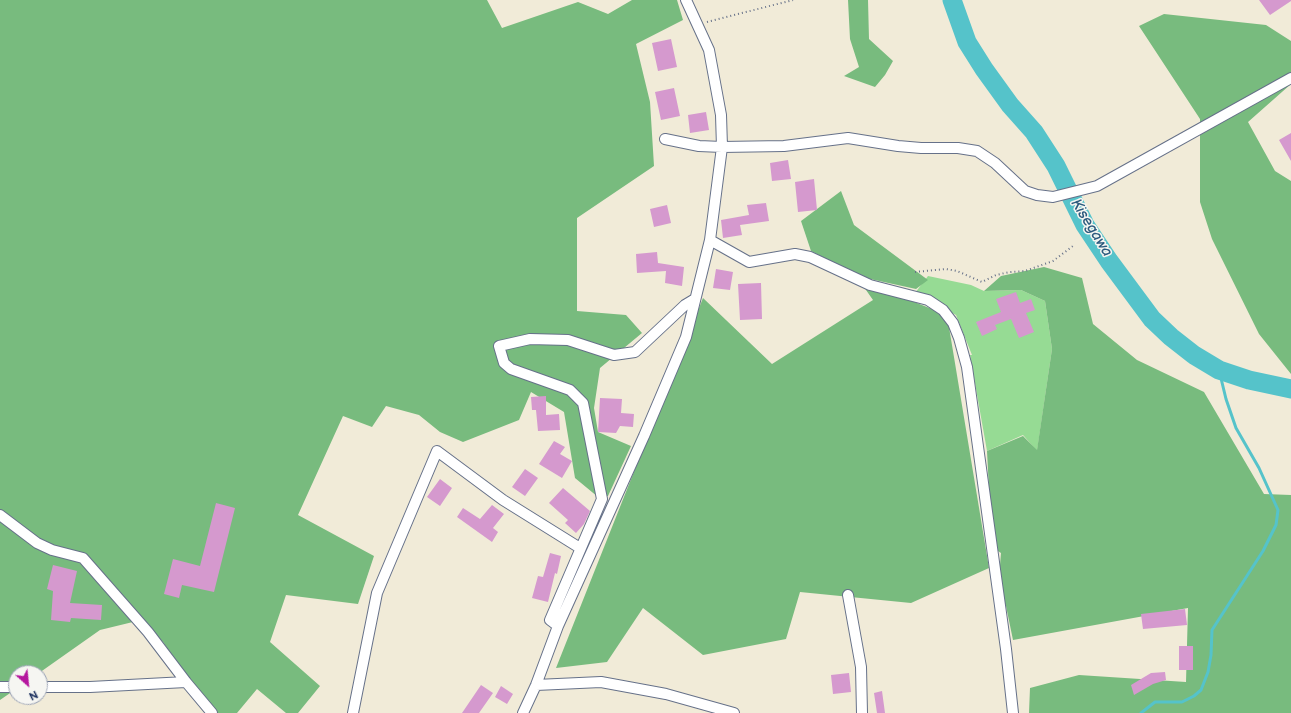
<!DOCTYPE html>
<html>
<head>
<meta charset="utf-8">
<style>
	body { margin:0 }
	#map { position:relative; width:1291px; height:713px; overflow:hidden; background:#f1ebd8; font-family:"Balsamiq Sans",sans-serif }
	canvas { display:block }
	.north { position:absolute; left:8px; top:665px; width:40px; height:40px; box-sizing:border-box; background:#f6f6f2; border:1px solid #9ea6b7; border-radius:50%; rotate:153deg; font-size:11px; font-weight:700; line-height:16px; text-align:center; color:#1b2f5e }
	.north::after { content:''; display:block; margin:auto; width:14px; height:18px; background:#b5179e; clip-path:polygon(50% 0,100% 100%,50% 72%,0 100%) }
</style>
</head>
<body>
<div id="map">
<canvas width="1291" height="713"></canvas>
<div class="north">N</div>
</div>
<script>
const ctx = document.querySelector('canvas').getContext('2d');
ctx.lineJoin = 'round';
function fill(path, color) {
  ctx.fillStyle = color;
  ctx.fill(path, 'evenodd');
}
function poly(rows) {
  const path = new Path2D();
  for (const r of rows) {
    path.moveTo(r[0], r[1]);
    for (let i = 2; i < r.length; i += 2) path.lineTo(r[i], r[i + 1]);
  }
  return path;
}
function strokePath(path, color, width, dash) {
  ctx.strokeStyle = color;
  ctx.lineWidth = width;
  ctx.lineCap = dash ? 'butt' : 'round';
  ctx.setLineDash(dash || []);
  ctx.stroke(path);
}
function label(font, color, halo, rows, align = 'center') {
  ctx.font = font + ' "Balsamiq Sans",sans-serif';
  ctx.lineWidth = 3;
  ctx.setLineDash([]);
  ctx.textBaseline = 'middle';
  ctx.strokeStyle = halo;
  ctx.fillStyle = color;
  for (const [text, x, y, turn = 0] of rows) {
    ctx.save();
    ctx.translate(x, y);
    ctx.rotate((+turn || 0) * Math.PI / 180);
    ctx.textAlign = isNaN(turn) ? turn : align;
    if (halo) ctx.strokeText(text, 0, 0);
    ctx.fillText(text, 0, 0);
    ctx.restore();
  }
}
fill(poly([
	[928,276,971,285,984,291,1021,290,1045,301,1052,349,1037,451,1023,435,987,451,970,355,972,355,956,315,915,293]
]), '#96db94');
fill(poly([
	[0,0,487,0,502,28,578,2,608,14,632,0,677,0,683,20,636,44,650,102,654,166,577,218,577,311,626,315,642,333,600,368,594,408,598,432,631,446,608,496,598,497,575,478,564,412,531,392,519,420,463,442,440,432,419,415,386,406,372,427,343,416,298,515,374,556,358,604,286,595,270,642,320,686,298,713,286,713,257,689,237,713,212,713,163,642,137,621,100,630,39,673,16,673,16,689,0,700],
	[848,0,868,0,869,39,893,61,885,75,875,87,844,76,859,67,850,39],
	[1164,14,1266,25,1291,41,1291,84,1248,122,1275,171,1291,181,1291,374,1259,334,1212,239,1200,202,1200,119,1139,26],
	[841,191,854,225,928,280,916,289,861,277,811,251,801,221],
	[1044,267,1082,278,1093,324,1137,360,1204,392,1264,494,1291,495,1291,713,1029,713,1030,688,1079,675,1186,682,1188,608,1013,640,1006,606,998,589,1001,553,992,547,987,451,1023,436,1037,450,1052,349,1045,301,1021,290,984,291,1001,276],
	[859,280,947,315,989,568,911,603,800,592,786,639,703,655,643,608,607,662,556,668,703,298,772,364,873,300]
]), '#78bb7e');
strokePath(poly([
	[1141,713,1155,702,1182,702,1194,696,1201,690,1208,672,1211,655,1212,630,1263,551,1276,525,1278,510,1259,468,1236,428,1226,399,1219,370]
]), '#55c3ca', 3);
strokePath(poly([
	[952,0,967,42,984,69,1010,105,1034,132,1056,166,1085,225,1109,261,1152,319,1171,337,1194,355,1219,370,1249,380,1291,389]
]), '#55c3ca', 19);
fill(poly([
	[1259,0,1291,0,1291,1,1270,15],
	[671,39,677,67,658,71,652,43],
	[674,88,680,116,661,120,655,92],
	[706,112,709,130,690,133,688,115],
	[1291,133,1291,161,1279,140],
	[788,160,791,179,772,181,770,163],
	[814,179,817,210,798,212,795,182],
	[766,203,769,221,740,225,742,235,723,238,721,220,749,215,747,205],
	[667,205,671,223,654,227,650,209],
	[657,252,658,263,684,267,682,286,665,283,666,271,637,273,636,254],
	[716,269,733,272,730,290,713,288],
	[761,283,762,319,740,320,738,284],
	[1016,292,1020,303,1031,299,1035,310,1026,313,1034,332,1019,338,1011,319,995,325,997,329,982,336,976,322,1001,312,996,299],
	[546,396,546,415,559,414,560,430,538,431,536,410,532,410,531,397],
	[600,398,622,399,621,413,634,414,633,427,620,426,616,433,598,432],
	[554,441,565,447,560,454,572,461,562,478,539,464],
	[525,469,538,478,525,496,512,487],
	[440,479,452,488,440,506,427,497],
	[563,488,590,511,584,524,576,533,565,523,568,520,549,503],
	[216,503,235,508,214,592,182,585,179,598,164,594,173,559,200,566],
	[492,505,504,514,493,528,498,532,492,542,457,517,463,508,480,519],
	[550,553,561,556,557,574,555,573,548,602,532,598,538,576,543,577],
	[53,565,77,571,70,603,102,605,101,620,71,618,70,622,51,620,53,591,47,589],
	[1185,609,1187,625,1143,629,1141,614],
	[1179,646,1193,646,1193,670,1179,670],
	[1165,672,1166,680,1153,684,1134,695,1131,685,1151,673],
	[849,673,851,692,833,694,831,675],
	[481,685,493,693,479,713,462,713],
	[501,686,513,694,507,704,495,697],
	[882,691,885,713,877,713,874,693]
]), '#d599ce');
const minor = poly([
	[665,139,699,146,722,147,784,146,848,138,898,146,921,148,958,148,977,151,995,163,1025,191,1037,195,1053,197,1097,186,1291,78],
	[710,240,749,262,795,254,810,257,870,285,928,300,943,310,953,323,959,338,967,367,1006,649,1013,713],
	[0,515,37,543,52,550,83,558,148,632,186,682,212,713],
	[848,595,861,667,862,713],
	[558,626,550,620,602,499,583,403,570,390,511,369,504,363,499,346,530,339,568,340,614,355,635,352,685,305,695,299],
	[536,685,601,682,666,694,734,713],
	[0,687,16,687],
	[40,687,90,687,186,682],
	[353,713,377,593,437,451,503,500,580,548],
	[523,713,536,685,558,626,644,436,686,337,710,240,722,147,721,115,709,50,686,0]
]);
strokePath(minor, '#667189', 12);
strokePath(poly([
	[707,22,793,0],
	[915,272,946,269,957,271,982,282,996,275,1010,272,1025,271,1053,261,1073,246]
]), '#667189', 2, [1, 3]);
strokePath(minor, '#fff', 10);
label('italic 15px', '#2c5b7e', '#f6f6f2', [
	["Kisegawa",1091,228,58]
]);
</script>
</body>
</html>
